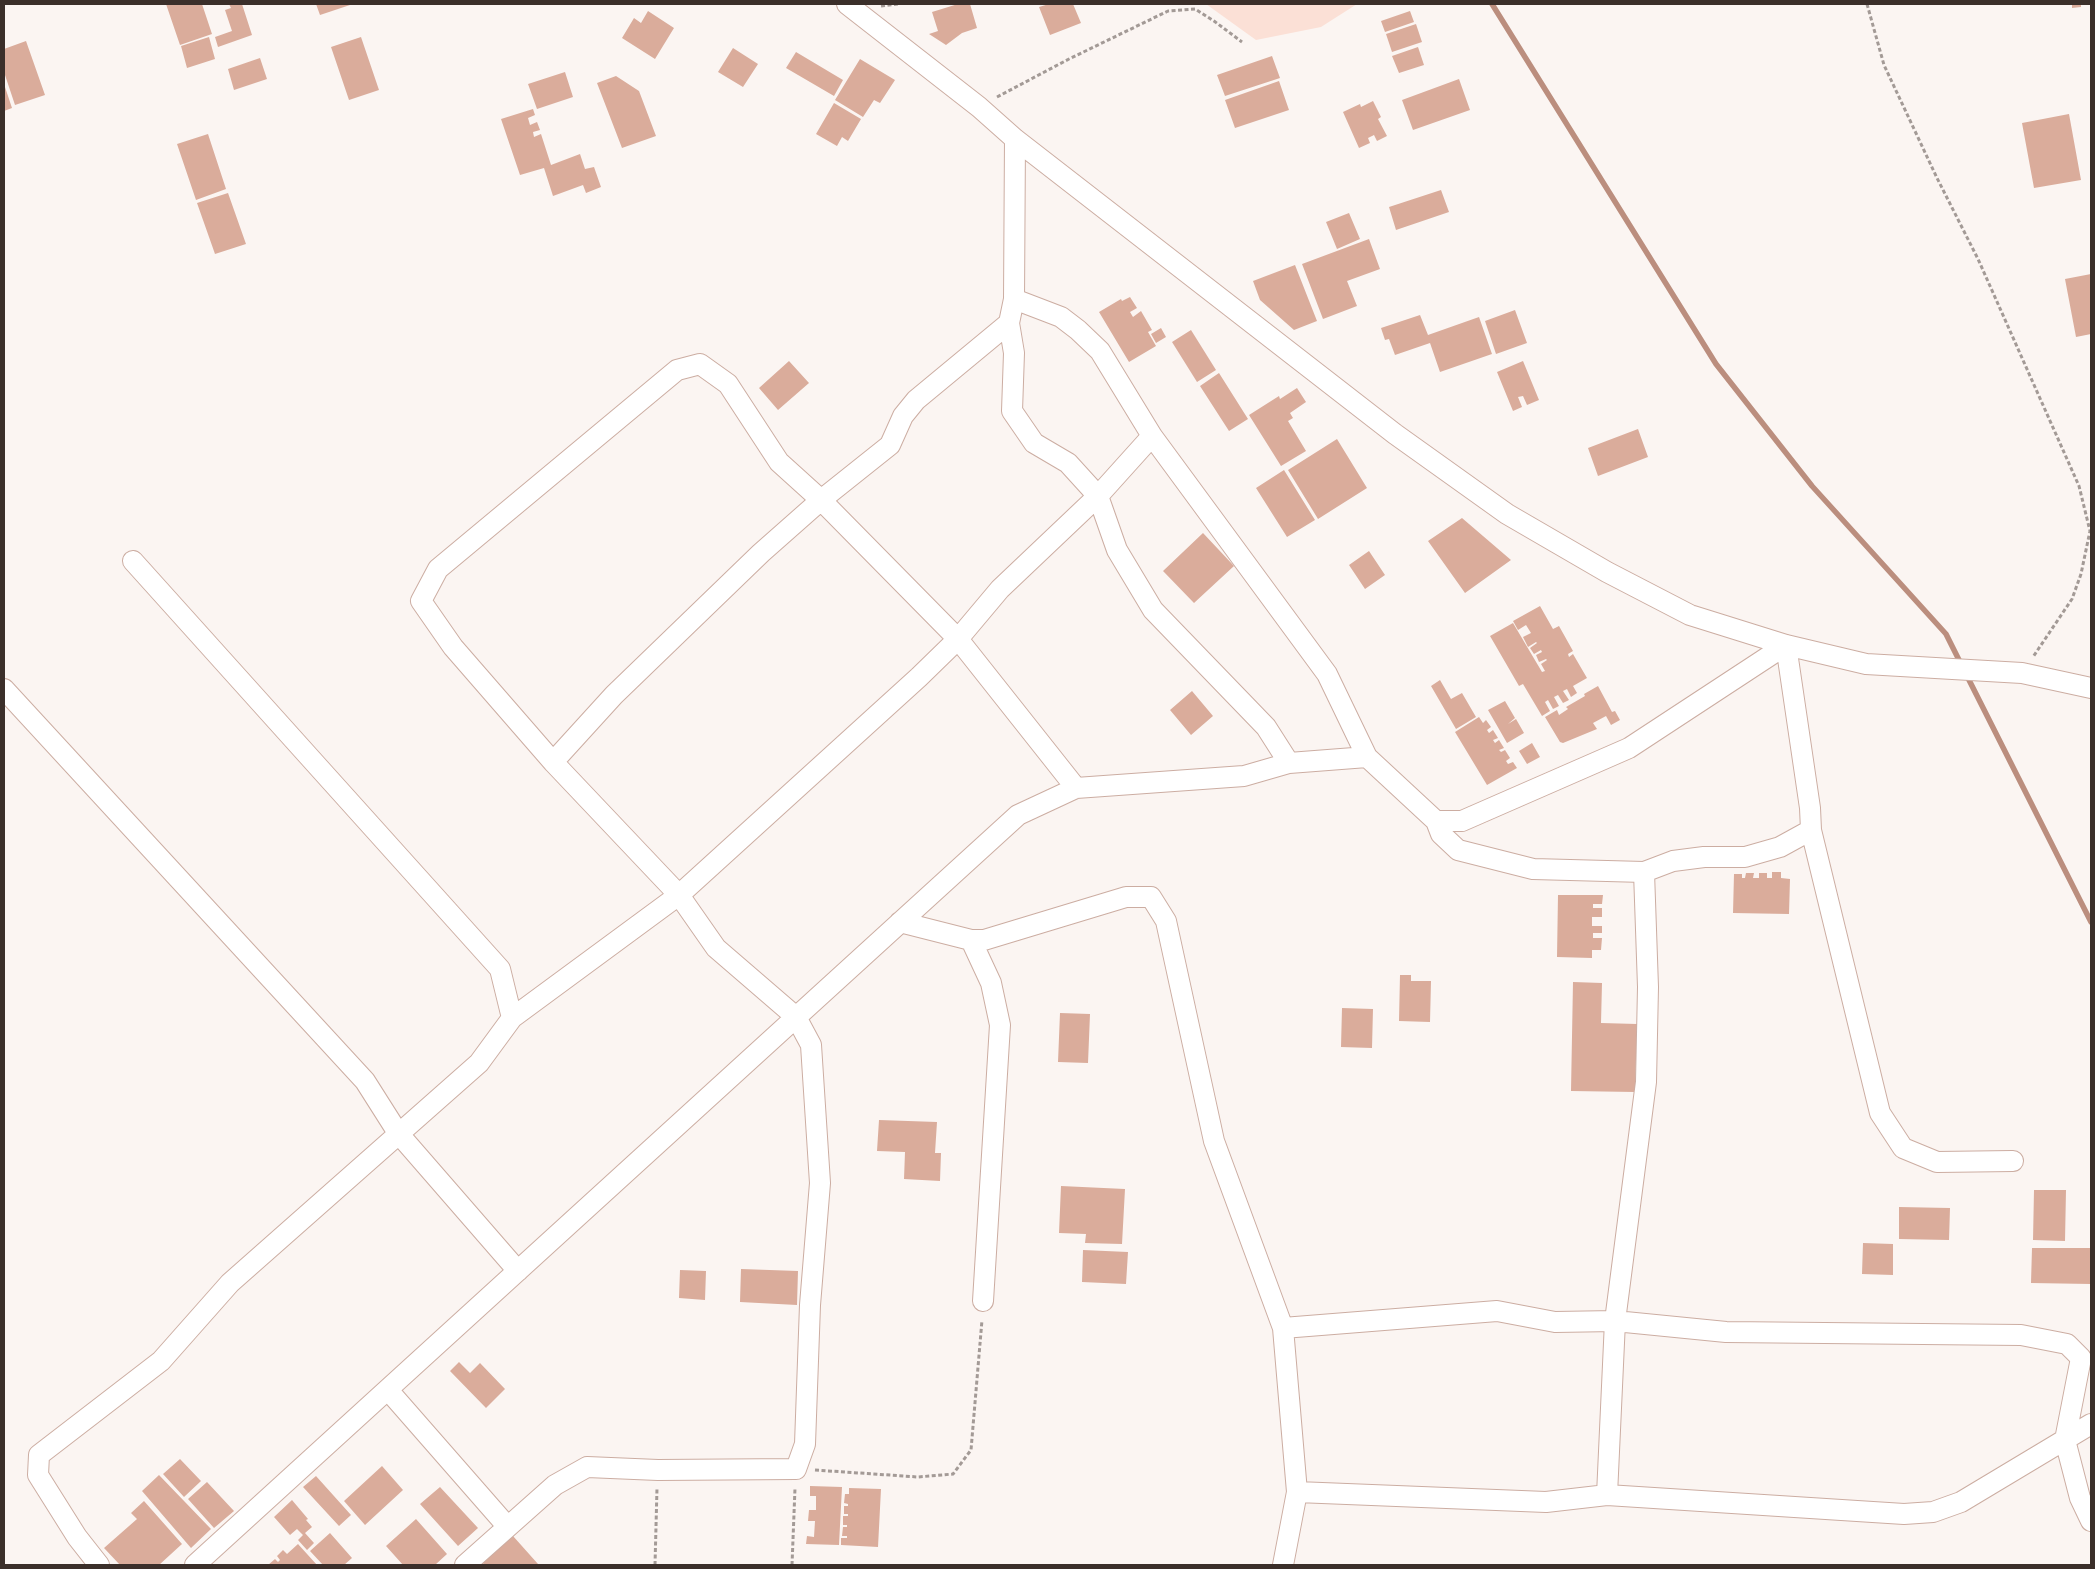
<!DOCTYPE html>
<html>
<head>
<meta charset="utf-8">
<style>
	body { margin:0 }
	#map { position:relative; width:2095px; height:1569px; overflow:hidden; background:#fbf5f2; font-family:"Roboto Condensed",sans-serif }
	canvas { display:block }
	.frame { position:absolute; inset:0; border:5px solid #3b2f2a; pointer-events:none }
</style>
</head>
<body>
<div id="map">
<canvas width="2095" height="1569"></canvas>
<div class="frame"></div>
</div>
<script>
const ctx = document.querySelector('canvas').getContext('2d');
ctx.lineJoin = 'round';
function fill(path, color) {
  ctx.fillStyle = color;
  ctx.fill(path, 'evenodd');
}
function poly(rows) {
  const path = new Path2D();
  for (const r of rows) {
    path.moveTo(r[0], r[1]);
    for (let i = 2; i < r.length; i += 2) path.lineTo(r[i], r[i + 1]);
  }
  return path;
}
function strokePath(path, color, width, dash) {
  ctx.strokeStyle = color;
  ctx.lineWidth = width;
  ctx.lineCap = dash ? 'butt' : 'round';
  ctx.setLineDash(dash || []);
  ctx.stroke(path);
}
fill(poly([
	[1206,4,1357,4,1321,27,1256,40]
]), '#fbe0d6');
strokePath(poly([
	[1492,4,1716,364,1812,486,1946,634,1962,666],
	[1966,674,2091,922]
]), '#bb8e7e', 5.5);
fill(poly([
	[166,4,202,4,212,34,180,45],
	[229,4,242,4,252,35,218,47,215,37,232,31,225,10,231,8],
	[316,4,353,4,320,15],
	[958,4,970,4,977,28,962,33,946,45,929,34,938,31,932,12],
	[1049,4,1073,4,1081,23,1050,35,1039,7],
	[2072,4,2081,4,2081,7,2072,8],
	[648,11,674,28,655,59,622,38,634,18,641,23],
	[1410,11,1414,22,1385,32,1381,21],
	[1416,24,1422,42,1392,52,1386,34],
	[209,37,215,59,187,68,181,46],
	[361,37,379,90,349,100,331,47],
	[26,41,45,95,15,105,4,72,4,49],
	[1418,47,1424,65,1399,73,1392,56],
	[733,48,758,64,743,87,718,72],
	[796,52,843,80,834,96,786,68],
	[1272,56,1280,78,1225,96,1217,75],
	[260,58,267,79,234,90,228,69],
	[860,59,895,80,880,103,874,100,863,117,835,100],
	[565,72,573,97,537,109,528,84],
	[616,76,639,91,656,136,622,148,597,83],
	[1459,79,1470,110,1413,130,1402,100],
	[1279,81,1289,110,1235,128,1225,100],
	[4,84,12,108,4,111],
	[1373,101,1381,117,1378,119,1387,136,1377,141,1374,135,1368,138,1370,143,1359,148,1343,112,1360,104,1361,107],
	[834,103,861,119,848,141,842,137,837,146,816,134],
	[533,109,535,115,528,118,530,125,537,122,540,130,533,132,534,137,541,134,551,165,580,154,585,169,594,167,601,187,586,193,583,185,553,196,544,168,520,175,501,119],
	[2069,114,2081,180,2034,188,2022,123],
	[208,134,226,189,196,200,177,144],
	[1441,190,1449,212,1396,230,1389,207],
	[228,193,246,244,215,254,197,203],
	[1349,213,1360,239,1337,249,1326,222],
	[1369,239,1380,269,1347,281,1357,306,1323,319,1302,264],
	[1295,265,1317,321,1294,330,1260,300,1253,281],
	[2091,274,2091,334,2076,337,2065,279],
	[1130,297,1137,308,1130,312,1133,317,1141,311,1152,330,1148,332,1156,346,1129,362,1099,312,1121,299,1122,301],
	[1515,310,1527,343,1496,354,1485,321],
	[1420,315,1428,335,1479,317,1492,354,1440,372,1430,343,1395,355,1389,339,1385,340,1381,328],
	[1161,328,1166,337,1156,343,1151,334],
	[1191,330,1216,370,1197,382,1172,342],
	[789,361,809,383,778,410,759,388],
	[1523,361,1539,400,1527,405,1523,396,1518,397,1522,407,1513,411,1497,372],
	[1219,373,1248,419,1229,431,1200,386],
	[1297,388,1306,402,1290,413,1293,418,1288,421,1306,451,1281,466,1249,415,1279,396,1280,399],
	[1638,429,1648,457,1598,476,1588,448],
	[1337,439,1367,488,1318,519,1288,470],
	[1284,470,1315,520,1287,537,1256,488],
	[1462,518,1511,560,1465,593,1428,541],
	[1203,533,1234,566,1194,603,1163,571],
	[1369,551,1385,575,1365,589,1349,565],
	[1540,606,1553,629,1559,626,1573,651,1568,654,1569,657,1573,654,1587,678,1573,686,1577,693,1571,697,1567,689,1563,691,1569,700,1563,703,1558,695,1554,697,1559,706,1553,709,1548,700,1545,702,1550,711,1542,716,1523,684,1519,686,1490,636,1513,623,1542,672,1545,671,1541,664,1547,660,1546,659,1539,662,1536,655,1542,652,1541,650,1534,654,1530,648,1537,643,1536,642,1528,647,1523,637,1531,633,1526,625,1518,630,1513,621],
	[1440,680,1451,699,1462,693,1476,717,1456,729,1431,686],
	[1598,686,1612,712,1615,711,1620,720,1611,725,1606,716,1593,723,1597,729,1563,743,1560,742,1545,717,1557,710,1559,715,1568,709,1566,707,1585,696,1584,694],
	[1192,691,1213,716,1191,735,1170,710],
	[1505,701,1515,718,1508,724,1516,719,1524,733,1507,743,1488,710],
	[1479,717,1483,723,1486,720,1491,727,1487,730,1489,733,1493,730,1498,738,1493,740,1495,743,1499,740,1504,748,1499,750,1501,752,1505,750,1510,758,1506,761,1508,764,1513,762,1517,768,1487,785,1455,732],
	[1532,743,1540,757,1527,764,1519,751],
	[1772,872,1781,872,1781,878,1790,879,1789,914,1733,913,1734,874,1742,874,1742,878,1745,878,1746,873,1754,873,1753,878,1759,878,1759,873,1767,873,1767,878,1772,878],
	[1558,895,1603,895,1602,904,1593,904,1593,908,1602,908,1602,917,1592,917,1592,926,1602,926,1602,933,1593,933,1593,938,1602,938,1601,950,1592,950,1592,958,1557,957],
	[1400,975,1411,975,1411,981,1431,981,1430,1022,1399,1021],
	[1573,982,1602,983,1601,1023,1637,1024,1635,1092,1571,1091],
	[1342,1008,1373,1009,1372,1048,1341,1047],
	[1060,1013,1090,1014,1088,1063,1058,1062],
	[879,1120,937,1122,935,1153,941,1153,940,1181,904,1179,905,1152,877,1151],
	[1061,1186,1125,1189,1122,1244,1085,1243,1086,1234,1059,1233],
	[2034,1190,2066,1190,2065,1241,2033,1240],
	[1899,1207,1950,1208,1949,1240,1899,1239],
	[1863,1243,1893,1244,1893,1275,1862,1274],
	[2032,1248,2091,1248,2091,1284,2031,1283],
	[1083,1250,1128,1252,1126,1284,1082,1282],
	[741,1269,798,1271,797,1305,740,1302],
	[680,1270,706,1271,705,1300,679,1298],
	[459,1362,470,1373,480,1363,505,1389,486,1408,450,1371],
	[180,1459,201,1481,184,1497,163,1474],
	[382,1466,403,1490,365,1525,344,1501],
	[159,1475,211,1529,191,1548,142,1491],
	[316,1476,351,1515,339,1526,303,1487],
	[207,1482,234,1511,214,1528,188,1499],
	[810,1486,842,1487,839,1545,806,1544,807,1536,814,1537,815,1521,808,1521,809,1510,816,1510,816,1496,810,1496],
	[440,1487,478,1528,458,1546,420,1504],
	[849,1488,881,1489,878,1547,841,1545,841,1538,847,1538,847,1536,842,1536,843,1527,847,1527,847,1525,843,1525,843,1516,848,1516,848,1514,844,1514,844,1506,848,1506,848,1504,844,1503,845,1494,849,1494],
	[292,1500,308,1519,306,1520,312,1527,305,1533,314,1543,307,1550,298,1540,303,1535,297,1529,290,1535,274,1517],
	[144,1501,182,1544,159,1565,120,1565,104,1548,137,1519,131,1513],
	[416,1519,447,1554,435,1565,403,1565,386,1546],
	[330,1533,352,1558,344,1565,323,1565,310,1551],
	[513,1536,538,1564,484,1565,483,1563],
	[298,1544,317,1565,268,1565,275,1559,278,1562,280,1560,277,1556,283,1550,287,1554]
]), '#daac9b');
const minor = poly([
	[847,4,979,107,1015,139,1395,434,1507,514,1607,572,1690,615,1786,645,1866,664,2022,673,2091,688],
	[1015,139,1014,299,1009,323,916,400,903,416,890,445,821,500,958,639,1076,788],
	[1014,299,1061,317,1078,330,1100,351,1152,436,1327,674,1367,757],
	[1009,323,1014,353,1012,411,1034,443,1068,463,1098,496,1117,550,1153,610,1266,727,1289,763],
	[4,689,365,1081,398,1133,518,1271],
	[1436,821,1441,834,1458,850,1533,869,1644,872,1673,861,1704,857,1745,857,1780,847,1811,830],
	[900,922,971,940,984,940,1126,897,1151,897,1166,921,1214,1141,1283,1328,1297,1492,1283,1565],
	[971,940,991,983,1000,1025,983,1301],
	[512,1018,679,895,919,677,958,639,1000,589,1098,496,1152,436],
	[1283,1328,1497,1311,1555,1322,1615,1321,1726,1332,2021,1335,2067,1344,2081,1358,2065,1440,2080,1498,2091,1521],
	[388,1390,507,1526],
	[1297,1492,1546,1502,1607,1495,1904,1514,1933,1512,1961,1502,2091,1424],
	[1607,1495,1615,1321,1646,1082,1648,987,1644,872],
	[99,1565,77,1537,38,1475,39,1455,161,1361,230,1283,479,1063,512,1018,500,969,133,561],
	[195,1565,1018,815,1076,788,1244,776,1289,763,1367,757,1436,821,1462,821,1629,748,1786,645,1810,808,1811,830,1880,1113,1903,1148,1937,1162,2013,1161],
	[465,1565,555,1485,587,1467,658,1470,796,1469,805,1444,810,1305,820,1183,811,1045,796,1017,716,948,679,895,553,762,453,647,421,601,438,569,677,370,700,364,728,384,779,462,821,500,761,553,614,695,553,762]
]);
strokePath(minor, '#ccada2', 22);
strokePath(poly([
	[1867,4,1884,65,1937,178,1978,259,2079,486,2090,531,2081,574,2072,599,2033,657],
	[881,6,898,4],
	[997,97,1069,59,1168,11,1195,9,1214,21,1242,42],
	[815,1470,918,1477,953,1474,971,1450,982,1320],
	[655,1565,657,1488],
	[792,1565,795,1488]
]), '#a39a96', 3, [4, 2.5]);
strokePath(minor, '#fff', 20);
</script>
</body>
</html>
